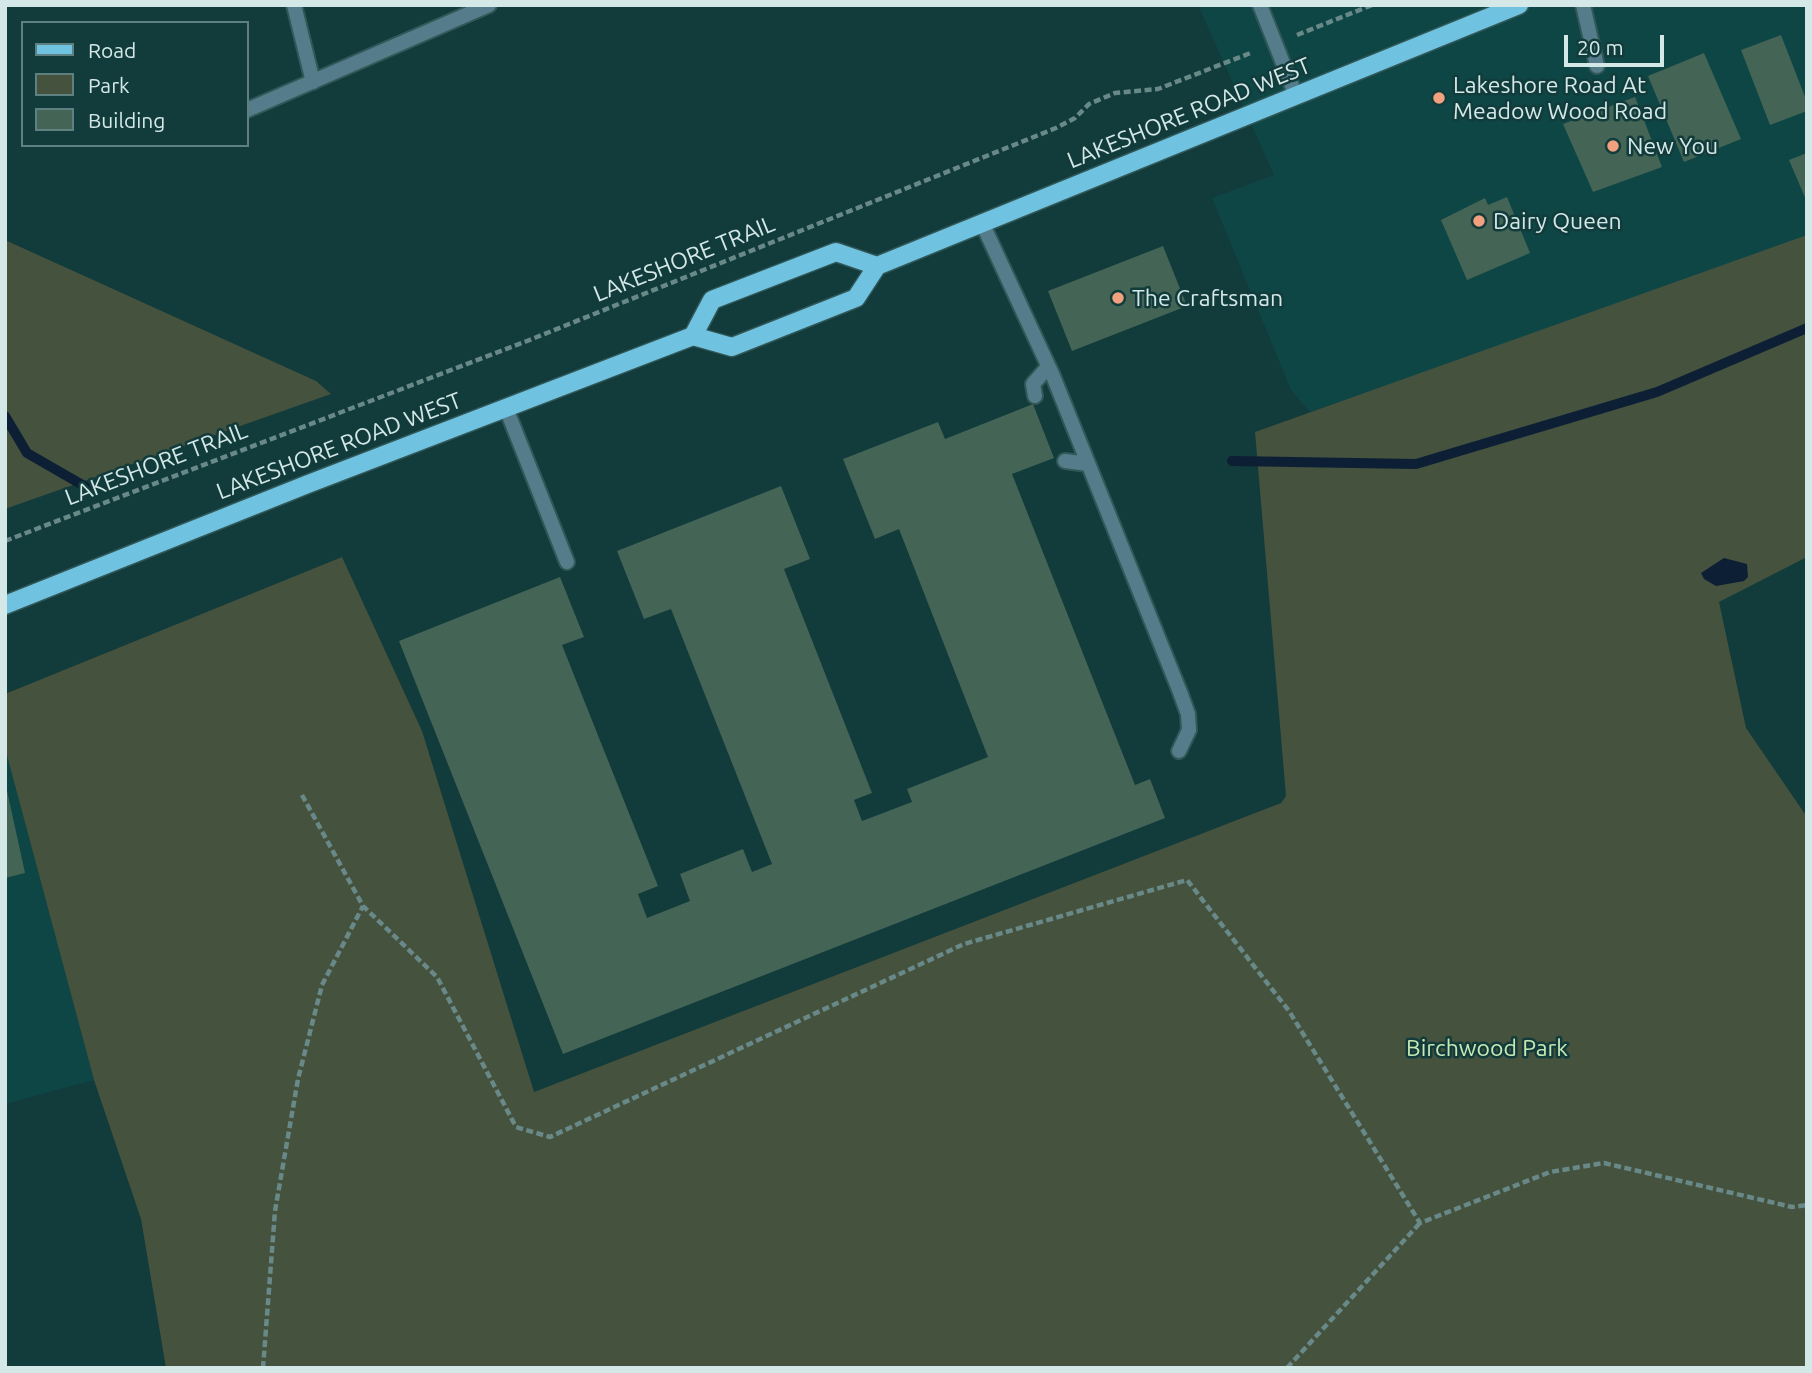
<!DOCTYPE html>
<html>
<head>
<meta charset="utf-8">
<style>
	body { margin:0 }
	#map { position:relative; width:1812px; height:1373px; overflow:hidden; background:#123b3b; font-family:Ubuntu,sans-serif }
	canvas { display:block }
	.frame { position:absolute; inset:0; border:7px solid #d3e8e7; pointer-events:none }
	.legend { position:absolute; left:21px; top:21px; width:228px; height:126px; box-sizing:border-box; background:#123b3b; border:2px solid #5f8080; margin:0; padding:9px 12px; list-style:none; font-size:21px; color:#d3e8e7 }
	.legend li { display:flex; align-items:center; gap:14px; height:35px }
	.legend b { width:35px; border:2px solid #5f8080 }
	.scale { position:absolute; left:1564px; top:35px; width:100px; height:32px; box-sizing:border-box; border:4px solid #d3e8e7; border-top:0; padding-left:9px; font-size:21px; line-height:24px; white-space:nowrap; color:#d3e8e7; -webkit-text-stroke:5px #123b3b; paint-order:stroke }
</style>
</head>
<body>
<div id="map">
<canvas width="1812" height="1373"></canvas>
<div class="frame"></div>
<ul class="legend">
<li><b style="height:9px;background:#6fc3e1"></b>Road</li>
<li><b style="height:19px;background:#45523e"></b>Park</li>
<li><b style="height:19px;background:#446455"></b>Building</li>
</ul>
<div class="scale">20 m</div>
</div>
<script>
const ctx = document.querySelector('canvas').getContext('2d');
ctx.lineJoin = 'round';
function fill(path, color) {
  ctx.fillStyle = color;
  ctx.fill(path, 'evenodd');
}
function poly(rows) {
  const path = new Path2D();
  for (const r of rows) {
    path.moveTo(r[0], r[1]);
    for (let i = 2; i < r.length; i += 2) path.lineTo(r[i], r[i + 1]);
  }
  return path;
}
function strokePath(path, color, width, dash) {
  ctx.strokeStyle = color;
  ctx.lineWidth = width;
  ctx.lineCap = dash ? 'butt' : 'round';
  ctx.setLineDash(dash || []);
  ctx.stroke(path);
}
function label(font, color, halo, rows, align = 'center') {
  ctx.font = font + ' Ubuntu,sans-serif';
  ctx.lineWidth = 5;
  ctx.setLineDash([]);
  ctx.textBaseline = 'middle';
  ctx.strokeStyle = halo;
  ctx.fillStyle = color;
  for (const [text, x, y, turn = 0] of rows) {
    ctx.save();
    ctx.translate(x, y);
    ctx.rotate((+turn || 0) * Math.PI / 180);
    ctx.textAlign = isNaN(turn) ? turn : align;
    if (halo) ctx.strokeText(text, 0, 0);
    ctx.fillText(text, 0, 0);
    ctx.restore();
  }
}
fill(poly([
	[1198,5,1807,5,1807,243,1310,412,1291,390,1212,198,1274,175],
	[5,748,94,1080,5,1104]
]), '#0e4646');
fill(poly([
	[1807,235,1807,557,1719,602,1746,728,1807,817,1807,1368,166,1368,141,1219,94,1080,5,748,5,694,342,557,422,731,534,1092,1281,803,1286,796,1255,432],
	[5,240,316,381,331,394,5,509]
]), '#45523e');
fill(poly([
	[1724,558,1747,564,1748,577,1744,581,1716,586,1704,579,1701,573]
]), '#0d1f35');
strokePath(poly([
	[5,416,27,453,86,487],
	[1232,461,1416,464,1657,392,1807,328]
]), '#0d1f35', 10);
fill(poly([
	[1781,35,1807,102,1807,111,1770,125,1741,50],
	[1704,53,1741,139,1684,162,1648,76],
	[1635,97,1662,167,1593,192,1563,124],
	[1807,153,1807,202,1789,160],
	[1507,197,1530,253,1467,280,1441,220,1485,198,1488,205],
	[1163,246,1187,306,1072,351,1048,291],
	[1033,404,1054,458,1012,474,1135,785,1150,779,1165,818,563,1054,399,641,560,577,584,637,562,645,658,886,638,894,647,918,690,901,680,874,743,849,752,872,772,864,671,609,644,619,617,551,781,486,810,559,784,569,872,793,854,800,862,821,912,802,907,789,988,757,899,529,875,539,843,459,938,422,945,439],
	[6,786,25,873,5,878,5,787]
]), '#446455');
const service = poly([
	[1260,5,1296,96],
	[1583,5,1597,66],
	[983,225,1053,376,1180,692,1188,714,1189,730,1179,751],
	[1035,396,1033,384,1048,367],
	[506,408,567,562],
	[1065,461,1088,464]
]);
const minor = poly([
	[294,5,313,82],
	[247,110,489,5]
]);
const primary = poly([
	[693,336,712,300,836,252,877,266],
	[5,605,308,484,693,336,732,347,856,298,877,266,1519,5]
]);
strokePath(service, '#315757', 18);
strokePath(minor, '#315757', 18);
strokePath(primary, '#315757', 21);
strokePath(poly([
	[1297,35,1372,5],
	[5,541,527,341,1056,128,1075,118,1089,104,1115,93,1158,89,1253,52],
	[302,795,363,906,437,977,516,1127,550,1137,964,944,1187,880,1289,1011,1420,1223,1550,1172,1604,1163,1792,1207,1807,1205],
	[263,1368,275,1211,298,1079,322,985,363,906],
	[1287,1368,1420,1223]
]), '#698989', 4.5, [7, 3.5]);
strokePath(service, '#557c8a', 14);
strokePath(minor, '#557c8a', 14);
strokePath(primary, '#6fc3e1', 18);
for (const [x, y, r, color] of [
	[1439,98,7,"#f1a17d"],
	[1613,146,7,"#f1a17d"],
	[1479,221,7,"#f1a17d"],
	[1118,298,7,"#f1a17d"]
]) {
  const dot = new Path2D();
  dot.arc(x, y, r, 0, 2 * Math.PI);
  ctx.fillStyle = color;
  ctx.fill(dot);
  strokePath(dot, '#123b3b', 2.5);
}
label('23px', '#d3e8e7', '#123b3b', [
	["Lakeshore Road At",1453,85],
	["Meadow Wood Road",1453,111],
	["New You",1627,146],
	["Dairy Queen",1493,221],
	["The Craftsman",1132,298]
], 'left');
label('23px', '#d3e8e7', '#123b3b', [
	["LAKESHORE ROAD WEST",1189,113,-22],
	["LAKESHORE TRAIL",684,259,-22],
	["LAKESHORE ROAD WEST",339,446,-21],
	["LAKESHORE TRAIL",156,464,-21]
]);
label('23px', '#c8e8b4', '#123b3b', [
	["Birchwood Park",1487,1048]
]);
</script>
</body>
</html>
